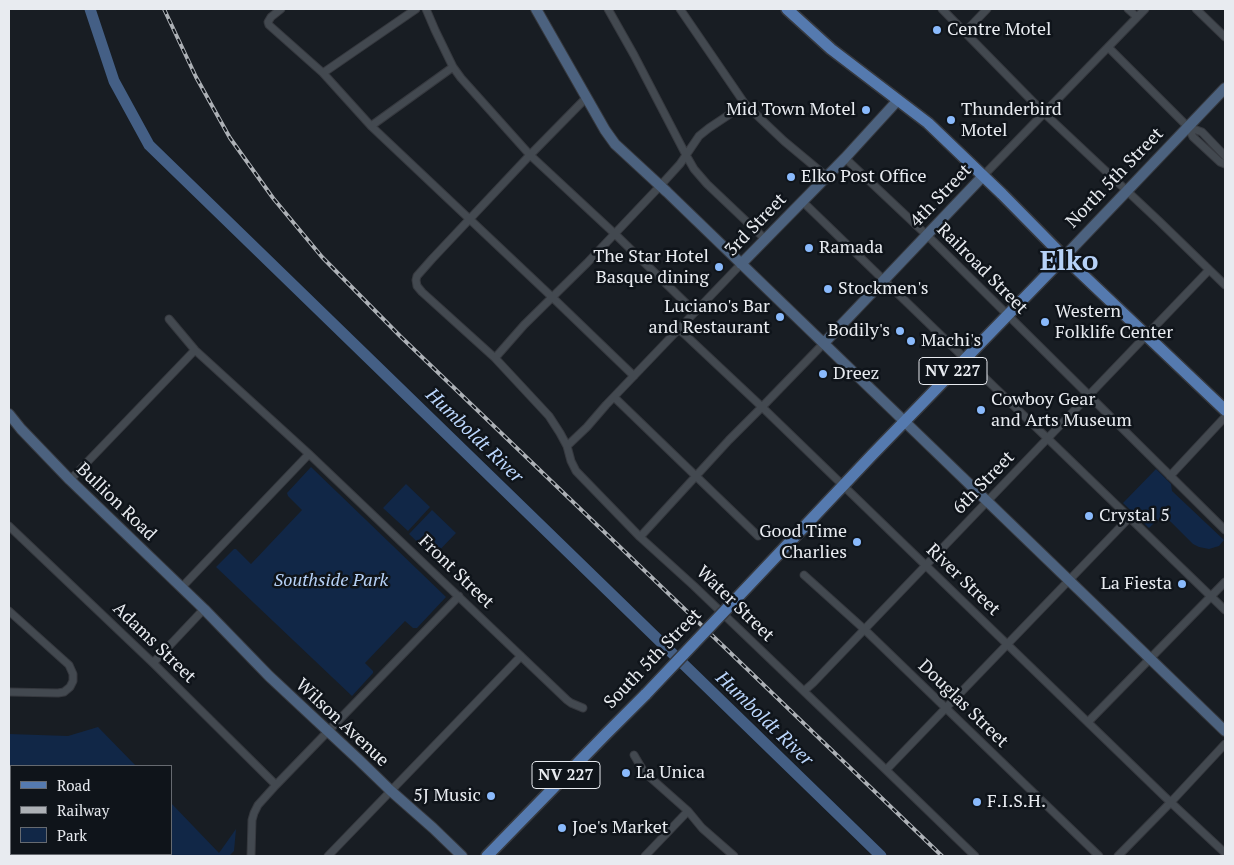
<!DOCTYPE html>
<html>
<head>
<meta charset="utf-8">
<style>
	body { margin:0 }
	#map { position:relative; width:1234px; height:865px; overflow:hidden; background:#181d23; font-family:"PT Serif",serif }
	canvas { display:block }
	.frame { position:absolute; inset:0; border:10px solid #e8ebf0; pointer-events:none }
	.legend { position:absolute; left:10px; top:765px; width:162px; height:90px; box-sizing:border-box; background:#0f141a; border:1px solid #666a70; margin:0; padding:6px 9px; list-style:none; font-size:15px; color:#e8ebf0 }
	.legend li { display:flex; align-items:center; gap:10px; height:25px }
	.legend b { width:25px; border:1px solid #666a70 }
</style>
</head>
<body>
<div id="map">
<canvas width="1234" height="865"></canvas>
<div class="frame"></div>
<ul class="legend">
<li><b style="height:6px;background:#557aaf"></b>Road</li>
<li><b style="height:6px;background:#adb1b6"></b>Railway</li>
<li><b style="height:14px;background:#112747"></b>Park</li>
</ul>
</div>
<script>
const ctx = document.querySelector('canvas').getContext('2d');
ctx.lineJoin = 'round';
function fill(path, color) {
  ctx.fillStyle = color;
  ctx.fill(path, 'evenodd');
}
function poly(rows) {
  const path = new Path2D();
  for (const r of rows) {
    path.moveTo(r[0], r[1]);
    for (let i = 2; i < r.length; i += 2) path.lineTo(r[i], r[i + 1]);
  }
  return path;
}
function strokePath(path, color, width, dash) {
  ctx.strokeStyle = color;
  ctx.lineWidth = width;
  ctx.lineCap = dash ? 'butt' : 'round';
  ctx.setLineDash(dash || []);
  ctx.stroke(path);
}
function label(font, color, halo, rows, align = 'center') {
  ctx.font = font + ' "PT Serif",serif';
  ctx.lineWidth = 5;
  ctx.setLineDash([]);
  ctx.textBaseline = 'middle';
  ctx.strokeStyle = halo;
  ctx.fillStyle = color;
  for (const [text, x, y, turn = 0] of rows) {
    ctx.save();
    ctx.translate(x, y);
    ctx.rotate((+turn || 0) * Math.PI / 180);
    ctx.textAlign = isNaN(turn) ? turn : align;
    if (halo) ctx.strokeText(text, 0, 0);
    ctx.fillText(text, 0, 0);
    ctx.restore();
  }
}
fill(poly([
	[311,467,446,597,417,628,413,628,405,621,365,663,373,671,373,673,352,696,216,567,234,549,236,549,251,564,302,510,288,496,287,493],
	[1156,469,1171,484,1172,491,1224,540,1219,546,1209,549,1199,547,1193,544,1171,522,1168,520,1160,520,1156,521,1149,528,1123,503],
	[406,484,430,507,408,531,383,508],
	[432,510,456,533,433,557,409,534],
	[98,727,136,766,11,766,11,854,171,854,171,803,219,853,236,829,234,851,229,856,9,856,9,734,68,736]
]), '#112747');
strokePath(poly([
	[90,9,114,81,149,145,881,856]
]), '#445f85', 11);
const street = poly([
	[281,9,271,17,268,22,269,25,323,73,371,126,552,297,634,376],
	[426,9,435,30,453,67,461,78,530,155,615,234,695,312],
	[608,9,634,55,686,155,694,169,707,184,765,239],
	[680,9,745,104,784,141,826,176],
	[942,9,1044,113,1159,221,1225,285],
	[1128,9,1137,17],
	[1196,9,1225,37],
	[965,32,987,9],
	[1108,47,1188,127,1193,137,1220,162,1225,164],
	[323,73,416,9],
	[587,97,530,155,432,259,417,276,416,280,417,286,422,292,495,358,549,416,560,433,567,446,571,461,576,471,640,537,694,586,886,770,975,856],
	[371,126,453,67],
	[1188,127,1202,132,1225,156],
	[845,158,933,241,1225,530],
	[983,176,1145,9],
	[802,201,1225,610],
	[169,319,195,350,309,454,567,700,571,703,583,708],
	[679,329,762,407,1165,797,1225,853],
	[495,358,524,325,587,263,660,186,680,164,699,136,709,128,745,104],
	[614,397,758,536],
	[567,446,587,427,606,405,741,264],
	[1170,476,1225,417],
	[70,480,195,350],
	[9,526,153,663,276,785],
	[640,537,729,440,762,407,824,343],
	[804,575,864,629,1099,856],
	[182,587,309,454],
	[9,611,69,665,73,674,73,681,70,687,64,692,58,693,9,692],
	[153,663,204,609],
	[804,691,813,683,1209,270],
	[1088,722,1225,582],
	[634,755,644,772,688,811,702,828,734,856],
	[886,770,1130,517],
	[251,856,252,820,254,813,258,805,276,785,459,596],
	[328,856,521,656],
	[645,856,688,811],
	[1118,856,1171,802,1225,744]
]);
const secondary = poly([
	[536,9,605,130,615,144,667,192,1225,731],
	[1064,257,1225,88],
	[741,264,845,158,898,100],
	[824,343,983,176],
	[9,414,21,429,70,480,204,609,269,676,359,760,391,791,433,828,462,856]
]);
const primary = poly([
	[787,9,831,49,928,123,1002,194,1064,257,1225,410],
	[735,600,872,455,1064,257],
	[487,856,606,734,646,694]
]);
strokePath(street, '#36393f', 9);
strokePath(secondary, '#36393f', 12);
strokePath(primary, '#36393f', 14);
strokePath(street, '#434950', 7);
strokePath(secondary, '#4c627f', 10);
strokePath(primary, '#557aaf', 11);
const rail = poly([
	[164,9,196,77,230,138,273,198,322,257,400,336,942,856]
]);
strokePath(rail, '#adb1b6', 4);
strokePath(rail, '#0f141a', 2, [5.5]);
const primaryBridge = poly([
	[646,694,735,600]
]);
strokePath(primaryBridge, '#36393f', 14, []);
strokePath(primaryBridge, '#557aaf', 11);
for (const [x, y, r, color] of [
	[937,30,5,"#8abafc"],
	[866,110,5,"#8abafc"],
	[951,120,5,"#8abafc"],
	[791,177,5,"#8abafc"],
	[809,248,5,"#8abafc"],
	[719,267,5,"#8abafc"],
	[828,289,5,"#8abafc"],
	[780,317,5,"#8abafc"],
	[1045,322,5,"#8abafc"],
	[900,331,5,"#8abafc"],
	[911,341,5,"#8abafc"],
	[823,374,5,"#8abafc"],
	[981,410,5,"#8abafc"],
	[1089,516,5,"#8abafc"],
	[857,542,5,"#8abafc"],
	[1182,584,5,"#8abafc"],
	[626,773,5,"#8abafc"],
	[491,796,5,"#8abafc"],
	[977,802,5,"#8abafc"],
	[562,828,5,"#8abafc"]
]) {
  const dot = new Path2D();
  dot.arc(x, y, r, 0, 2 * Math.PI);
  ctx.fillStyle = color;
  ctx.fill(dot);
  strokePath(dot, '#0f141a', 2);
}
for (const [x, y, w] of [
	[953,371,68],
	[566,775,68]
]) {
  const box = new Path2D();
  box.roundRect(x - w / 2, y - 13.5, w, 27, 4);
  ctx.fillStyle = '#0f141a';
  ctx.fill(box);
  strokePath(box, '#e8ebf0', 1);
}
label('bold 16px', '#e8ebf0', null, [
	["NV 227",953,371],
	["NV 227",566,775]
]);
label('18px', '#e8ebf0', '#0f141a', [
	["Centre Motel",947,30],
	["Mid Town Motel",856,110,"right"],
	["Thunderbird",961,110],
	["Motel",961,131],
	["Elko Post Office",801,177],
	["Ramada",819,248],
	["The Star Hotel",709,257,"right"],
	["Basque dining",709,278,"right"],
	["Stockmen's",838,289],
	["Luciano's Bar",770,307,"right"],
	["and Restaurant",770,328,"right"],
	["Western",1055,312],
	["Folklife Center",1055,333],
	["Bodily's",890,331,"right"],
	["Machi's",921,341],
	["Dreez",833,374],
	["Cowboy Gear",991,400],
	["and Arts Museum",991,421],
	["Crystal 5",1099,516],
	["Good Time",847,532,"right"],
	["Charlies",847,553,"right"],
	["La Fiesta",1172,584,"right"],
	["La Unica",636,773],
	["5J Music",481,796,"right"],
	["F.I.S.H.",987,802],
	["Joe's Market",572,828]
], 'left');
label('18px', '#e8ebf0', '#0f141a', [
	["North 5th Street",1115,178,-46],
	["4th Street",941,196,-46],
	["3rd Street",756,225,-46],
	["Railroad Street",982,269,45],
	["6th Street",984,483,-46],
	["Bullion Road",116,502,44],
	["Front Street",456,572,44],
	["River Street",963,580,44],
	["Water Street",735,604,44],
	["Adams Street",154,643,44],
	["South 5th Street",653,659,-46],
	["Douglas Street",963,704,44],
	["Wilson Avenue",342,723,43]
]);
label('italic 18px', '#b7d2f8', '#0f141a', [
	["Southside Park",331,581]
]);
label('italic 19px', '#bcd7fd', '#0f141a', [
	["Humboldt River",474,436,44],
	["Humboldt River",764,719,44]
]);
label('bold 28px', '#b7d2f7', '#0f141a', [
	["Elko",1069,262]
]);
</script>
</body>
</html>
